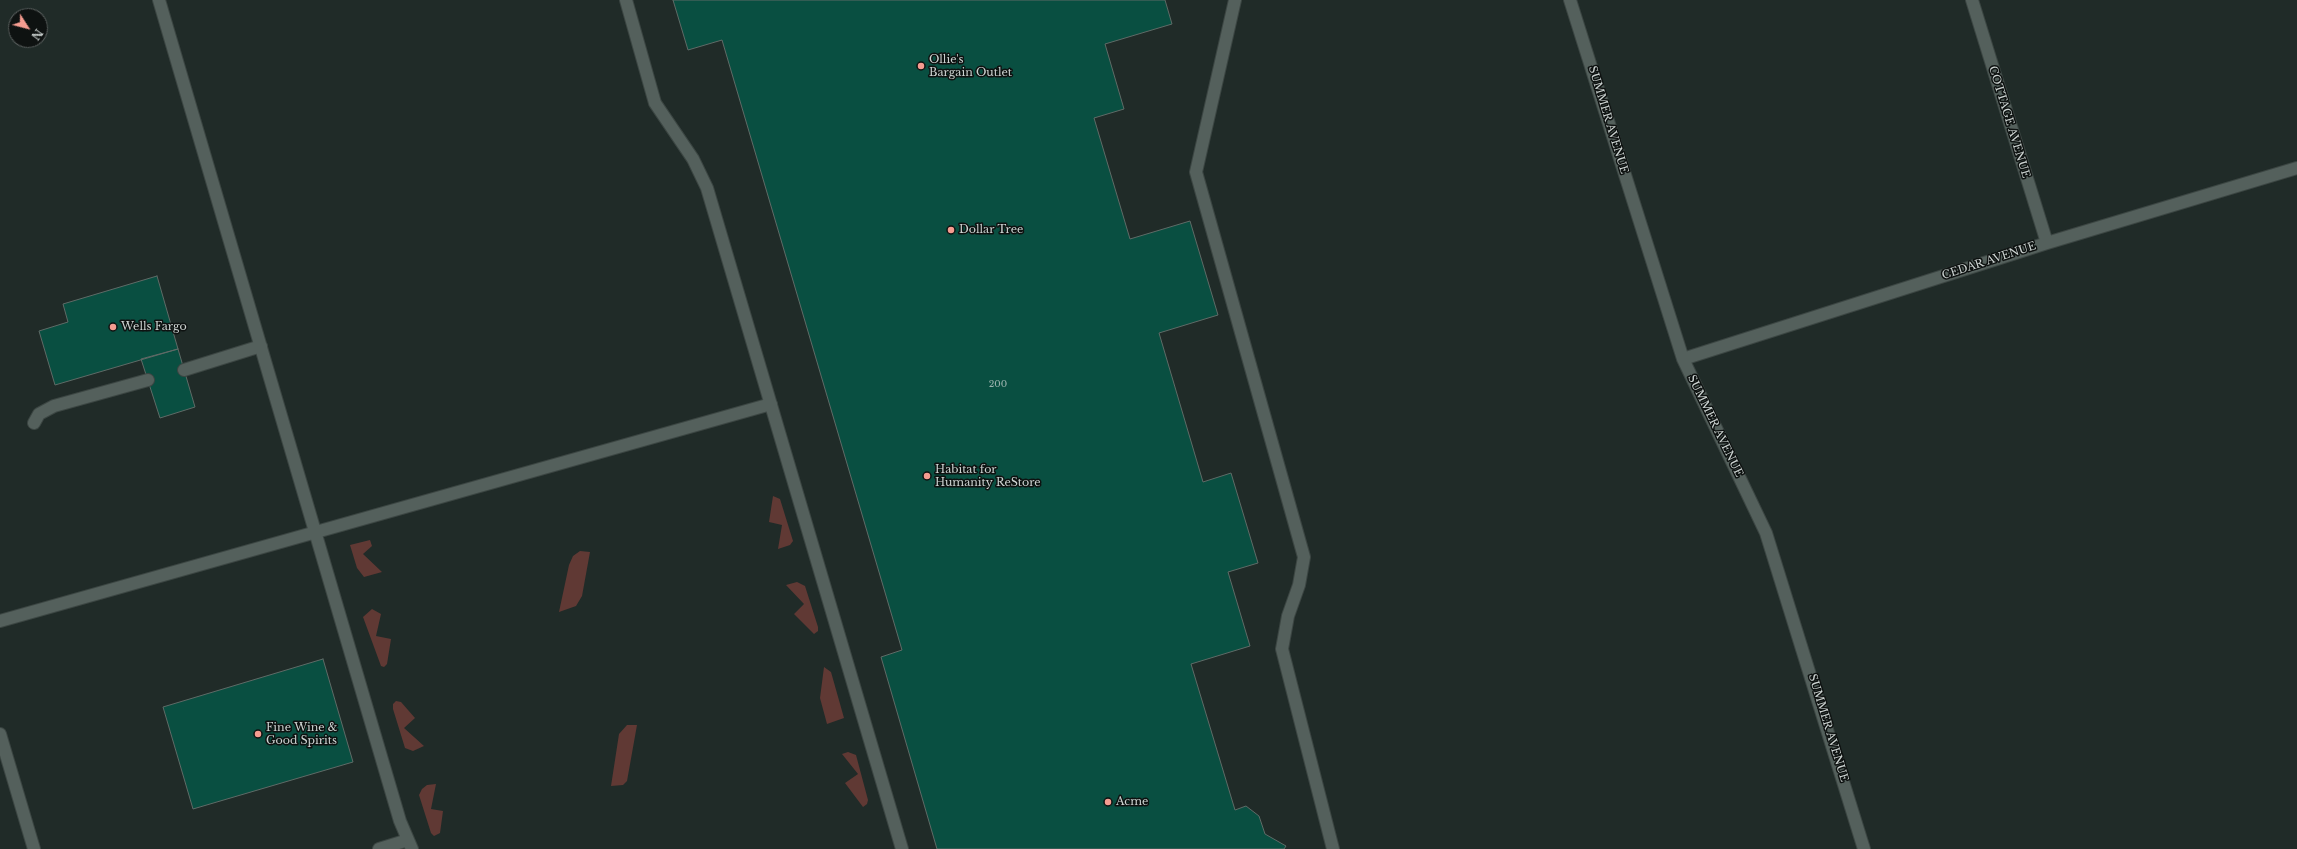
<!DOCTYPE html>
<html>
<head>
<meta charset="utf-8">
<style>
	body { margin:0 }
	#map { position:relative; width:2297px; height:849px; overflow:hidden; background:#202b28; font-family:"Libre Baskerville",serif }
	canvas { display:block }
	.north { position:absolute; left:8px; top:8px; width:40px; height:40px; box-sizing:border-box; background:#0e1211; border:1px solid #5a5f5e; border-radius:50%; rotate:126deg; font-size:11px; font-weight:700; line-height:16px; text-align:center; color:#ccd3d1 }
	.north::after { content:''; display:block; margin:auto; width:14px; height:18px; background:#f59c90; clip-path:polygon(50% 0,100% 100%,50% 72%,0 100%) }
</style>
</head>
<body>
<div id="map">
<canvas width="2297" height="849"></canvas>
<div class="north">N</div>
</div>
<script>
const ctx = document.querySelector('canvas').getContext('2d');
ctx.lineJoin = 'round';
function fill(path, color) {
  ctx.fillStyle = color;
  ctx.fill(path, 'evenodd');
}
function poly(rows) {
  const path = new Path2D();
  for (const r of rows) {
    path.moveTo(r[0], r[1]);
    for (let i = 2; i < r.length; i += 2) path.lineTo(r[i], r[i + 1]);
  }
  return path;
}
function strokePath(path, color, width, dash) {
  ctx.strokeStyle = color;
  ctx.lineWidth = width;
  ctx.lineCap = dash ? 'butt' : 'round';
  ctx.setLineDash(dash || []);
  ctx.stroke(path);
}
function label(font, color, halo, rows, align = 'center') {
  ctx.font = font + ' "Libre Baskerville",serif';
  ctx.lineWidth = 3;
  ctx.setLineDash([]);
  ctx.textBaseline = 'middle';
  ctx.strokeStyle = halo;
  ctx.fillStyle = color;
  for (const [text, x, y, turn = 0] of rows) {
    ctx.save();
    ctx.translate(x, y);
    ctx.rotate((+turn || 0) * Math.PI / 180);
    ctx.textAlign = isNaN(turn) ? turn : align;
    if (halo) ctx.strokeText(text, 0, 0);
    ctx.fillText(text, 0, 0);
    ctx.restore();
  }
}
fill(poly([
	[773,496,780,499,793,541,790,545,778,549,782,525,769,522],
	[370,540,372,546,363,554,382,572,364,577,357,568,350,545],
	[580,551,590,552,582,596,576,606,559,612,569,565,573,556],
	[797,582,805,586,818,627,818,631,814,634,794,614,804,604,786,585],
	[372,609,381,614,376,636,391,639,387,664,384,667,381,666,363,617],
	[824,667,831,672,844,718,827,724,820,698],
	[396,701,401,702,415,718,404,728,424,746,413,751,405,748,393,709,393,704],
	[627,725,637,725,627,781,623,785,611,786,619,734],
	[848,752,856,755,868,800,867,804,863,807,845,783,858,774,842,754],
	[436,784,431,809,443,811,440,833,434,836,431,833,419,795,422,789,427,785]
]), '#603934');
const building = poly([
	[673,0,1165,0,1172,24,1105,44,1124,109,1094,118,1130,239,1190,221,1218,315,1159,333,1203,482,1231,473,1258,563,1228,572,1250,646,1191,664,1235,810,1246,806,1259,816,1265,834,1286,846,1284,849,937,849,881,657,902,650,722,40,688,50,673,0],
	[157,276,178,349,55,385,39,331,68,322,63,304,157,276],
	[178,349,195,407,160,418,141,359,178,349],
	[323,659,353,762,193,809,163,707,323,659]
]);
fill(building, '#094f41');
strokePath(building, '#5f6b67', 1);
const lane = poly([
	[159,0,400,821,412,849],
	[626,0,655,103,693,159,707,188,902,849],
	[1235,0,1196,172,1304,557,1299,585,1288,616,1282,649,1333,849],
	[184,370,261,346],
	[34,423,39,414,54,406,148,380],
	[0,621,771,404],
	[379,849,408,840]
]);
const street = poly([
	[1570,0,1683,359,1766,533,1864,849],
	[1972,0,2047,243],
	[1683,359,2047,243,2297,168]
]);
const secondary = poly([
	[0,734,34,849]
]);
strokePath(lane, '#3c4643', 14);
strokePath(street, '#3c4643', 14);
strokePath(secondary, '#3c4643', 14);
strokePath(lane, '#54605c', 12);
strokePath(street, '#54605c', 12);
strokePath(secondary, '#54605c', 12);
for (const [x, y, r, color] of [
	[921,66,4,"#f59c90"],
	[951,230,4,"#f59c90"],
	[113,327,4,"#f59c90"],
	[927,476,4,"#f59c90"],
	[258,734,4,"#f59c90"],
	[1108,802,4,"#f59c90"]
]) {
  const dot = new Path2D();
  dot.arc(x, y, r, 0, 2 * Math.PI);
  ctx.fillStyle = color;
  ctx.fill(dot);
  strokePath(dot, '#0e1211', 1.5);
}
label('9px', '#9bb2ad', null, [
	["200",998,384]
]);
label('11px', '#ccd3d1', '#0e1211', [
	["Ollie's",929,60],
	["Bargain Outlet",929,73],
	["Dollar Tree",959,230],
	["Wells Fargo",121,327],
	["Habitat for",935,470],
	["Humanity ReStore",935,483],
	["Fine Wine &",266,728],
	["Good Spirits",266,741],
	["Acme",1116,802]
], 'left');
label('11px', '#ccd3d1', '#0e1211', [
	["SUMMER AVENUE",1608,120,73],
	["COTTAGE AVENUE",2009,122,73],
	["CEDAR AVENUE",1989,261,-18],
	["SUMMER AVENUE",1715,426,64],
	["SUMMER AVENUE",1828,728,73]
]);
</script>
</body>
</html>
